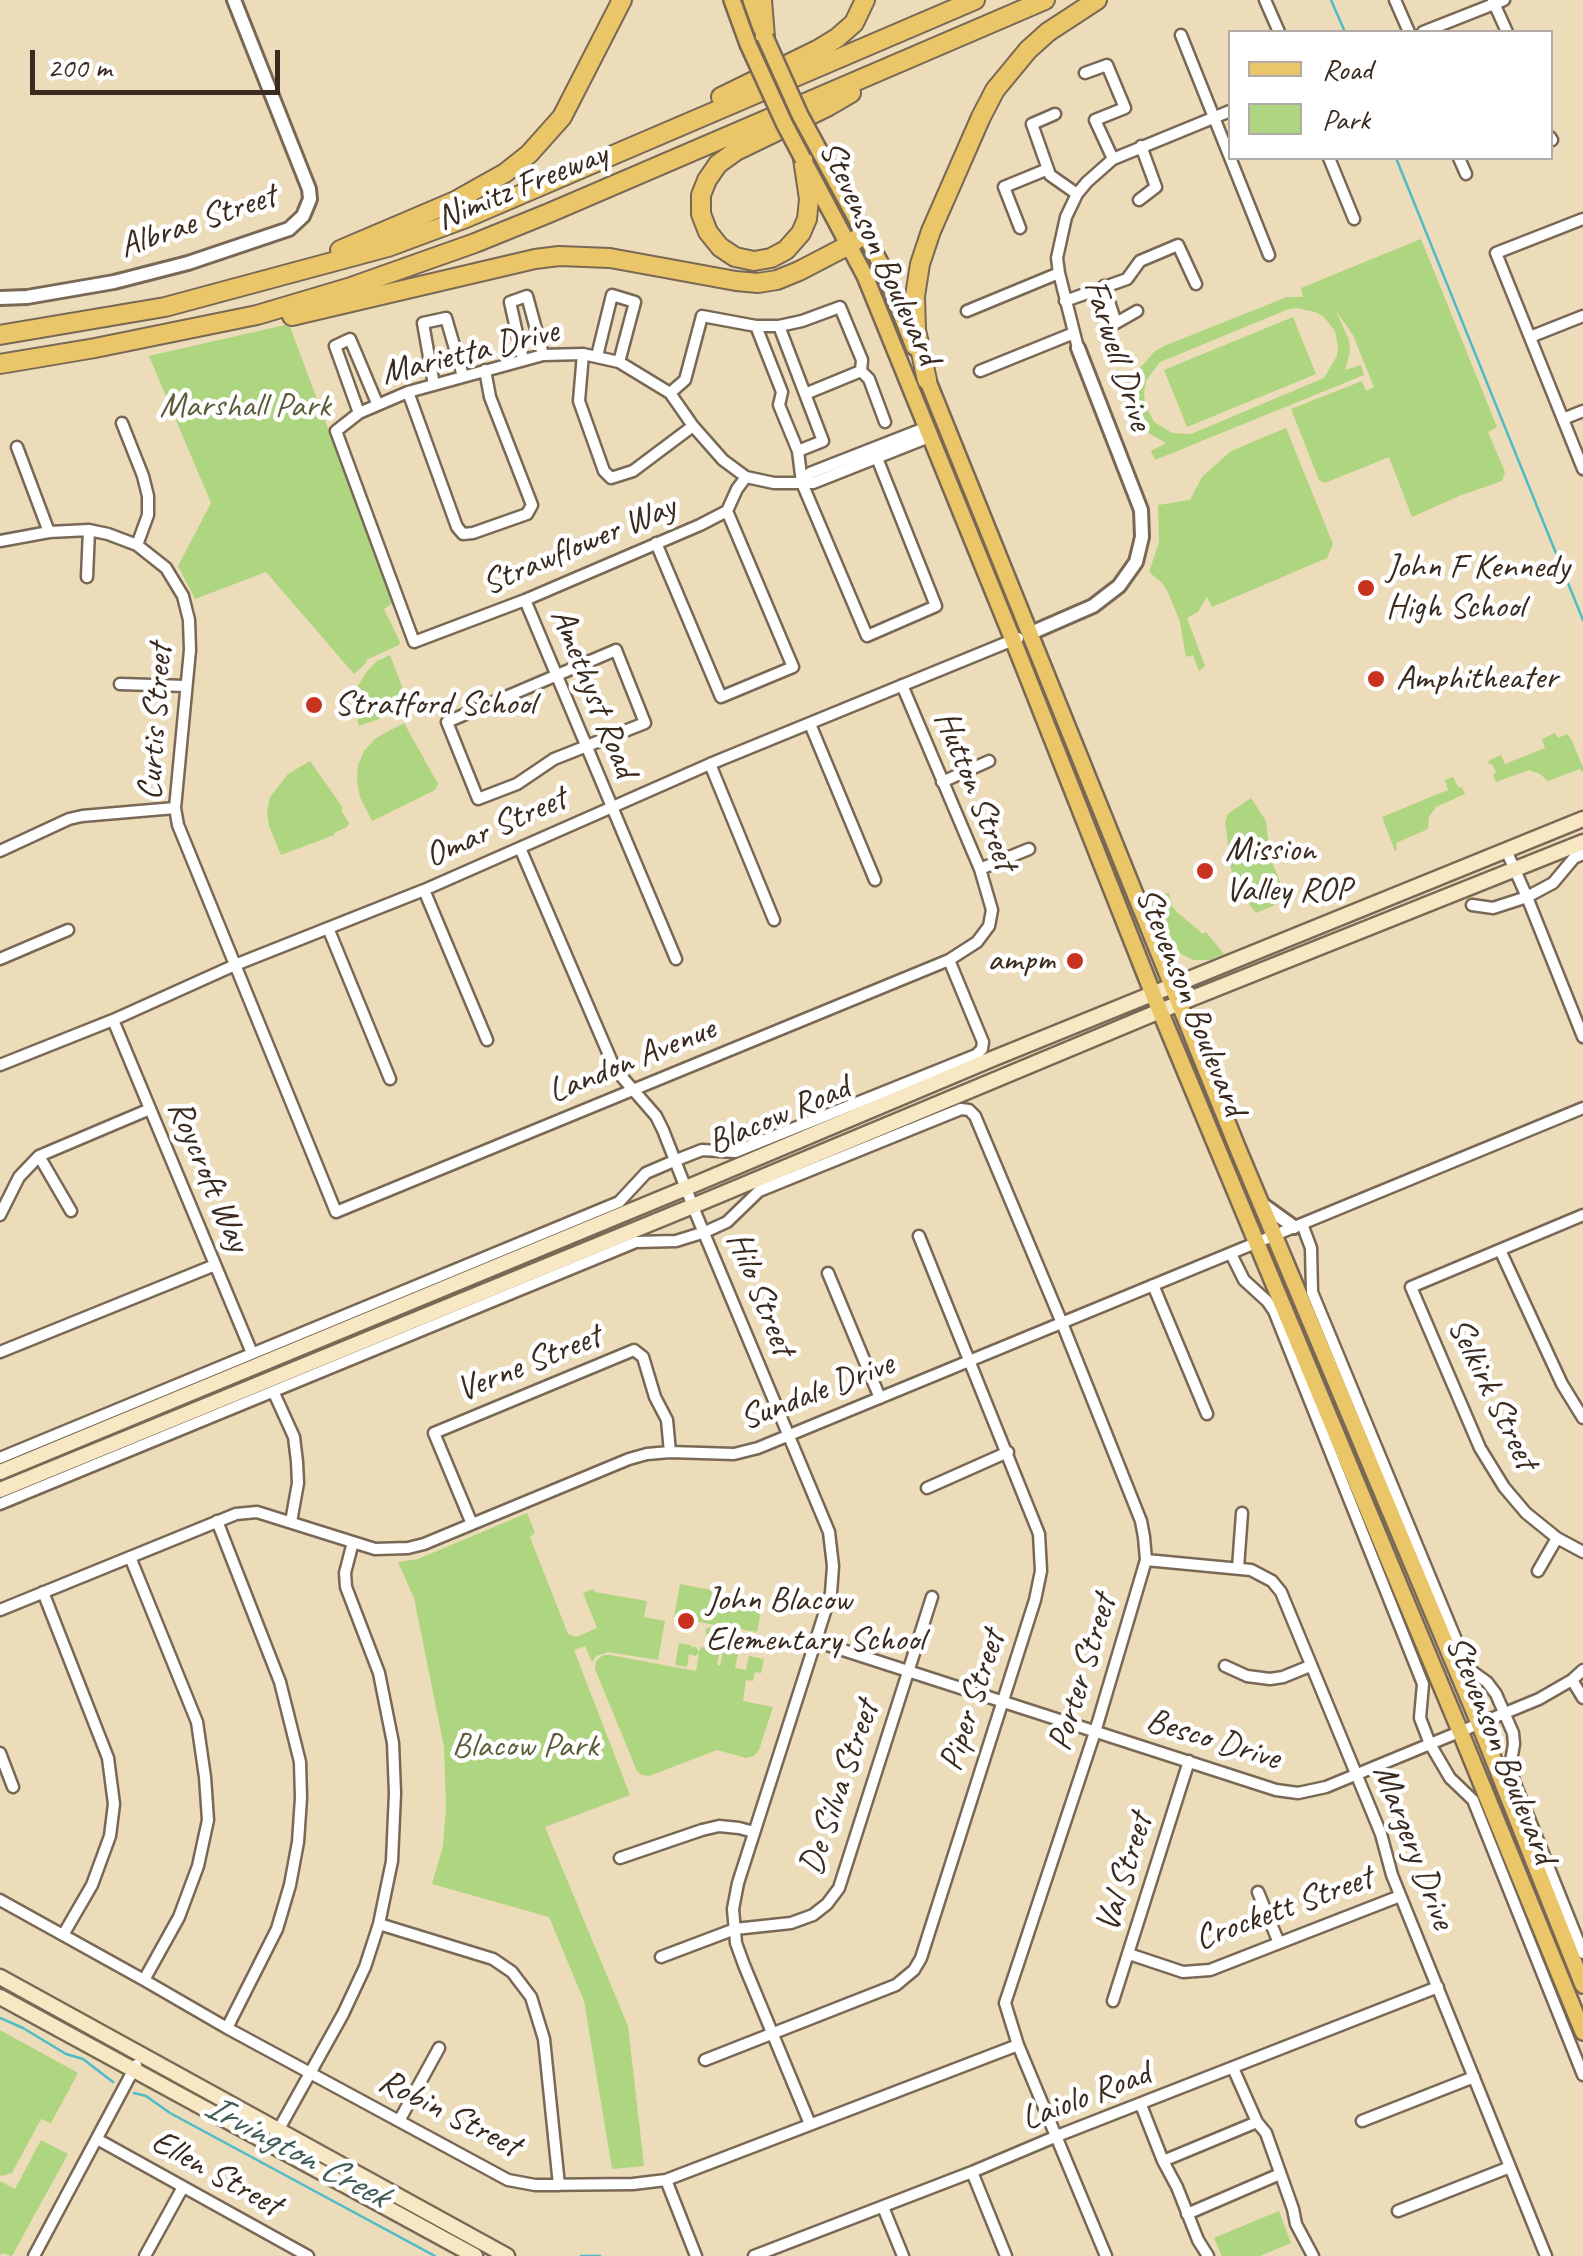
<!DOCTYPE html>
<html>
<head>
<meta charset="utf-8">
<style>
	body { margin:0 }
	#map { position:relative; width:1583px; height:2256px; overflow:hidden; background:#eddcba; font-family:Caveat,sans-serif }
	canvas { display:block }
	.legend { position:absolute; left:1228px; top:30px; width:325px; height:130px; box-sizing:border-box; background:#fff; border:2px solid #b1aaa5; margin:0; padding:12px 18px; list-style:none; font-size:30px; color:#3b2a1e }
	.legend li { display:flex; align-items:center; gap:20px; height:50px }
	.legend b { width:50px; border:2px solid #b1aaa5 }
	.scale { position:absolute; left:30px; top:50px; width:250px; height:45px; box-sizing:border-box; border:5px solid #3b2a1e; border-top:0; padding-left:12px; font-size:30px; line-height:35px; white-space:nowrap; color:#3b2a1e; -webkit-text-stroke:8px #fff; paint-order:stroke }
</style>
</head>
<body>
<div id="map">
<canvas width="1583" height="2256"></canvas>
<ul class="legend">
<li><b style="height:12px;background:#ebc669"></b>Road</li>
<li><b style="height:28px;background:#aed57f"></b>Park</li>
</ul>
<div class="scale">200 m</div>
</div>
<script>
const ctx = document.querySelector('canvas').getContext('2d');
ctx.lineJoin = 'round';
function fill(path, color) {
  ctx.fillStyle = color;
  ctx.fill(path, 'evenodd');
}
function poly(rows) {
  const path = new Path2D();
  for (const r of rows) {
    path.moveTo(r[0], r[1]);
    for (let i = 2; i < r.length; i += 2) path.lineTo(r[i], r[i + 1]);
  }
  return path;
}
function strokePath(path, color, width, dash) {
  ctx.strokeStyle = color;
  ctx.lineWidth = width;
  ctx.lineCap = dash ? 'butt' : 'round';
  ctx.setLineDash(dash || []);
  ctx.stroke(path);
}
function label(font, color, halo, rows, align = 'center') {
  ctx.font = font + ' Caveat,sans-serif';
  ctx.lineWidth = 9;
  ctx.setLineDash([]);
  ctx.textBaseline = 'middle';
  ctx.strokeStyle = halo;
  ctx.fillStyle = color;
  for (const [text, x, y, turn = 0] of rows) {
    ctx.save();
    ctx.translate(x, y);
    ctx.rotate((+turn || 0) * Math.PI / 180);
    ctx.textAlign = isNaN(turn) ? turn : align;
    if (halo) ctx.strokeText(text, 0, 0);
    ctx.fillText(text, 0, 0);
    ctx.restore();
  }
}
fill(poly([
	[1421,239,1497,427,1488,432,1505,472,1502,481,1459,496,1412,517,1389,457,1325,483,1319,480,1291,409,1362,381,1366,391,1374,387,1353,335,1336,311,1349,340,1350,352,1345,370,1361,365,1364,375,1155,460,1151,451,1166,443,1150,434,1143,426,1134,408,1133,396,1139,369,1154,352,1164,346,1287,297,1303,297,1301,288],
	[1297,308,1315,312,1323,316,1335,331,1338,347,1337,356,1324,378,1191,434,1172,433,1154,422,1145,404,1144,393,1146,381,1160,362,1289,309],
	[1293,317,1316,374,1187,427,1164,370],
	[289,324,393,603,384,609,400,642,399,645,366,660,367,662,354,674,266,572,195,599,178,566,211,503,149,356],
	[1286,428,1333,544,1327,558,1212,607,1207,597,1198,612,1187,618,1205,666,1199,671,1193,655,1186,657,1180,622,1168,592,1162,583,1149,572,1159,542,1158,505,1190,500,1202,477,1231,451],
	[390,655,409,705,407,709,359,726,353,703,354,692,368,670,377,661],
	[404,723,438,784,435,790,372,821,360,797,357,780,358,765,364,751,376,738],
	[1555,733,1558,738,1567,734,1571,739,1583,767,1583,773,1580,769,1548,781,1540,774,1529,770,1496,782,1493,775,1496,772,1492,764,1489,764,1488,761,1501,755,1505,764,1545,748,1542,739],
	[310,761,343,808,341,810,349,823,347,827,334,833,334,835,281,855,269,826,267,811,270,797,288,774],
	[1453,777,1459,788,1462,787,1465,794,1436,807,1429,817,1428,829,1396,843,1397,849,1395,851,1382,817,1448,790,1445,780],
	[1251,798,1266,821,1270,857,1287,900,1256,913,1233,883,1225,821,1228,814],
	[1169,893,1172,906,1177,912,1203,934,1206,932,1224,954,1210,960,1193,960,1181,954,1169,936,1165,937,1152,906,1154,894],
	[527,1513,535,1533,530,1537,568,1634,576,1637,597,1628,583,1593,593,1589,595,1592,647,1601,644,1617,665,1621,658,1660,608,1652,596,1656,592,1662,585,1646,574,1650,630,1795,545,1827,628,2026,644,2166,612,2169,584,2001,549,1917,432,1884,443,1846,446,1807,444,1747,414,1598,398,1562,418,1559],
	[680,1584,763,1600,757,1632,729,1627,727,1640,706,1634,706,1629,710,1627,714,1630,715,1625,674,1617],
	[679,1643,691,1645,691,1647,696,1647,699,1652,701,1647,720,1650,717,1664,720,1666,723,1651,738,1654,735,1668,746,1670,749,1656,764,1659,761,1673,755,1672,753,1681,746,1680,743,1701,773,1707,759,1750,754,1756,746,1758,717,1750,649,1776,642,1775,637,1771,595,1669,596,1661,603,1655,610,1655,696,1671,699,1653,695,1656,689,1654,687,1667,675,1665],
	[0,2030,78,2073,51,2123,41,2119,12,2173,2,2176,0,2175],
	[41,2140,68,2154,12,2256,2,2253,0,2256,0,2181,15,2189],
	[1279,2211,1291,2243,1260,2256,1222,2256,1214,2238]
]), '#aed57f');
strokePath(poly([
	[1331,0,1345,32],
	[1396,158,1583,620],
	[0,2018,23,2028,66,2054,83,2059,113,2082],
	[134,2093,146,2096,170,2113,435,2256],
	[581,2256,600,2256]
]), '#4ebbc7', 2.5);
const minor = poly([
	[1265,0,1279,32],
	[1395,0,1409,32],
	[1493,1,1507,32],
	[1423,32,1504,0],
	[1181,35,1269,255],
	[1085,73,1107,65,1125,108,1095,120,1113,159],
	[1055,114,1032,124,1050,175,1077,194],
	[1550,137,1552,140],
	[1329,158,1354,219],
	[1459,158,1466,174],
	[1139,200,1156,187,1141,146],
	[1583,219,1496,253,1583,469],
	[1020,228,1004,187,1048,169],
	[1104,286,1116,323,1137,311],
	[1065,301,1127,279,1140,261,1178,245,1196,284],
	[967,311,1059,273],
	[756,326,782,392,779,405,798,451,802,483,867,636,936,606,877,458],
	[779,326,823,441,798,451],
	[1530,337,1583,316],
	[1078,348,1059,273,1057,258,1066,217,1077,194,1087,182,1113,159,1230,111],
	[583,354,579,401,604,471,611,478,633,471,693,426],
	[597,356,612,295,635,302,619,362],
	[523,360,510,302,527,296,543,355],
	[980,371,1074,333],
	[434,385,423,323,446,318,463,376],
	[408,392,457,527,463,534,473,533,527,514,532,505,490,397,485,370],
	[670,393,685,380,702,316,756,326,779,326,802,321,840,307,862,360,861,371,869,379,885,422],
	[805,394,861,371],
	[359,413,335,346,350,339,377,403],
	[1563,419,1583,411],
	[122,423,143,476,148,496,148,515,137,545],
	[17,447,49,532],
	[746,477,737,489,727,511,700,525,525,600,414,642,336,431,359,413,408,392,543,355,583,354,619,362,670,393,693,426,723,460,746,477,774,483,813,483,929,437],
	[802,483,810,473,925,428],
	[0,541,49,532,89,530,108,534,137,545,166,568,183,596,189,620,190,650,175,808,178,825,336,1212,949,960,977,942,989,926,992,910,980,869,902,685],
	[656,543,721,697,793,667,727,511],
	[87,577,89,530],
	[525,600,676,959],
	[616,650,645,723,554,759,517,784,478,799,447,722,616,650],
	[120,684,186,686],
	[810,724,875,880],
	[710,764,774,920],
	[942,782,989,761],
	[520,848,615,1069,656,1116,663,1130,696,1214,829,1532,833,1566,831,1593,738,1883,733,1909,736,1943,744,1965,810,2124],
	[1506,850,1527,897,1583,1037],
	[0,851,69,819,82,816,175,808],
	[980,869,1029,849],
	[424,890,487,1040],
	[1472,905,1493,908,1527,897,1553,883,1574,858,1583,854],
	[328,928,390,1079],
	[0,959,68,930],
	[113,1020,252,1353],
	[0,1065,113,1020,235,965,424,890,710,764,1018,638],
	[39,1156,71,1211],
	[0,1215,19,1177,39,1156,150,1109],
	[1583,1215,1411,1287,1480,1448,1504,1487,1526,1513,1557,1538,1583,1552],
	[1302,1224,1311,1248,1312,1292,1464,1659,1473,1672,1487,1682,1496,1694,1513,1733,1514,1744,1510,1767,1514,1781,1583,1953],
	[1500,1250,1562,1384,1583,1418],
	[1231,1254,1244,1280,1267,1301,1274,1311,1423,1684,1420,1718,1430,1744,1450,1778,1473,1800,1583,2075],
	[828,1273,880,1398],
	[1153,1285,1207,1414],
	[0,1352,215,1265],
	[274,1393,294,1437,297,1462,298,1483,291,1522],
	[0,1458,619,1202,646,1173,674,1161,702,1150,735,1152,976,1055,982,1049,983,1042,949,960],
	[927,1488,1008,1452],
	[0,1504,636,1242,676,1241,705,1232,727,1222,759,1191,961,1109,969,1110,975,1116,1062,1323,1141,1521,1144,1537,1146,1560,1095,1732,1005,2003,1018,2045,1106,2256],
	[217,1521,280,1682,300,1762,301,1798,298,1842,290,1885,277,1929,227,2028],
	[472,1524,434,1433,634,1350,643,1357,655,1397,667,1420,670,1452],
	[130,1557,197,1722,205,1777,208,1820,198,1866,179,1917,144,1980],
	[1146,1560,1251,1570,1272,1581,1281,1592,1381,1834,1392,1875,1546,2256],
	[1238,1568,1242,1513],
	[1538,1571,1557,1538],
	[43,1592,108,1758,114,1804,110,1836,92,1885,63,1935],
	[0,1610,236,1514,257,1512,375,1549,408,1548,424,1544,629,1459,647,1454,670,1452,734,1454,758,1448,1583,1108],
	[815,1641,1276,1790,1298,1793,1326,1787,1539,1699,1572,1680,1583,1670],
	[1225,1666,1247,1676,1270,1679,1283,1677,1310,1666],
	[1572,1680,1583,1698],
	[0,1753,13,1787],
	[620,1858,702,1830,719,1826,739,1828,754,1832],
	[1258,1892,1279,1943],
	[0,1900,144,1980,227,2028,508,2180,535,2185,633,2184,666,2180,1018,2045],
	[379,1924,493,1959,512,1972,531,1997,544,2039,559,2185],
	[1129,1954,1183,1972,1210,1970,1400,1896],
	[661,1957,735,1929,791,1923,813,1915,827,1904,839,1888,932,1597],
	[1113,2001,1189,1761],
	[705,2060,896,1985,914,1970,921,1958,1035,1600,1041,1571,1039,1534,919,1236],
	[1233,2068,1257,2122,1266,2133,1293,2209,1296,2224,1313,2256],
	[1141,2105,1163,2161,1177,2187,1198,2240,1208,2256],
	[399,2121,439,2048],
	[1362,2121,1474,2077],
	[97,2139,308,2256],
	[270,2145,343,2014,365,1967,379,1924,392,1861,395,1793,393,1743,379,1673,346,1587,345,1573,353,1542],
	[1163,2161,1257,2122],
	[972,2172,1006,2256],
	[666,2180,696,2256],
	[883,2207,903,2256],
	[1398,2211,1510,2167],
	[1187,2214,1280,2174],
	[34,2256,136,2065],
	[145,2256,183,2187],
	[754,2256,972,2172,1057,2136,1438,1987]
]);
const tertiary = poly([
	[0,298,27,297,114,282,188,263,289,229,303,216,310,199,309,189,234,0],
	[1031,633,1093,606,1119,586,1136,562,1142,537,1141,510,1078,348],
	[1262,1204,1294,1227]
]);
const secondary = poly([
	[0,1472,686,1188,992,1059,1583,819],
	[0,1490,693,1206,1160,1011,1583,842],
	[0,1977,507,2256],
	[0,1997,475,2256]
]);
const primary = poly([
	[732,0,748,44],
	[751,0,761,28],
	[819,150,883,268,914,347],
	[807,167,865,276,1013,640,1153,994,1460,1731,1583,2032],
	[923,369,1238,1149,1479,1723,1583,1985]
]);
const motorway = poly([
	[762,0,765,37],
	[721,97,819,49,837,38,854,23,865,0],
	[803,159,809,199,807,219,801,233,786,250,771,258,754,261,735,257,720,247,708,232,701,214,701,195,707,180,718,164,736,151,827,107,851,93],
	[340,250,455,201,505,173,529,154,562,117,622,0],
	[292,316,535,259,559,256,610,258,736,281,758,283,777,280,799,271,849,245,865,233],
	[0,335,165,307,388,247,466,218,975,0],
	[0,364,95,348,257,315,348,288,475,243,549,213,1045,0],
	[927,380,916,330,915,296,920,264,931,231,981,117,995,90,1028,50,1048,32,1097,0]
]);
strokePath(minor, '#796855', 15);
strokePath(tertiary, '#796855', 18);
strokePath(secondary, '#796855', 19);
strokePath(primary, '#796855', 20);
strokePath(motorway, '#796855', 22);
strokePath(minor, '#fff', 10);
strokePath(tertiary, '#fff', 12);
strokePath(secondary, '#f7e8c3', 14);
strokePath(primary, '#ebc669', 15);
strokePath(motorway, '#ebc669', 18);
const primaryBridge = poly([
	[765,37,800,115,819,150],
	[748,44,784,123,803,159]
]);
strokePath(primaryBridge, '#796855', 20, []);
strokePath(primaryBridge, '#ebc669', 15);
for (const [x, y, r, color] of [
	[1366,588,10,"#c8321e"],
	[1376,679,10,"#c8321e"],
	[314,705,10,"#c8321e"],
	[1205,871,10,"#c8321e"],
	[1075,961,10,"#c8321e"],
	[686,1621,10,"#c8321e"]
]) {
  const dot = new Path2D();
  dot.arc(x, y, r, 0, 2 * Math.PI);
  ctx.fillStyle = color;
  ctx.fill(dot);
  strokePath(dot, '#fff', 4);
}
label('35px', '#3b2a1e', '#fff', [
	["Nimitz Freeway",522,187,-22],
	["Albrae Street",198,222,-19],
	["Stevenson Boulevard",879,253,65],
	["Marietta Drive",470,353,-14],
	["Farwell Drive",1117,355,72],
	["Strawflower Way",579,546,-23],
	["Amethyst Road",593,693,68],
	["Curtis Street",156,722,-86],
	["Hutton Street",975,791,68],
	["Omar Street",496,828,-24],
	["Stevenson Boulevard",1190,1002,68],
	["Landon Avenue",632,1061,-22],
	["Blacow Road",779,1116,-23],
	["Roycroft Way",208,1176,67],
	["Hilo Street",760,1294,68],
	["Verne Street",529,1364,-22],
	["Sundale Drive",817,1392,-21],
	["Selkirk Street",1492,1394,64],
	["Porter Street",1083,1673,-73],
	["Piper Street",973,1701,-72],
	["Besco Drive",1213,1740,17],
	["Stevenson Boulevard",1500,1750,68],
	["De Silva Street",840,1788,-71],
	["Margery Drive",1413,1847,69],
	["Val Street",1125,1873,-73],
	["Crockett Street",1284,1909,-20],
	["Laiolo Road",1086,2097,-21],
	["Robin Street",449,2114,27],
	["Ellen Street",216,2174,29]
]);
label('35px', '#5e5d3b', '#fff', [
	["Marshall Park",245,407],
	["Blacow Park",525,1747]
]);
label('35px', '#3b2a1e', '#fff', [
	["John F Kennedy",1386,568],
	["High School",1386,608],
	["Amphitheater",1396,679],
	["Stratford School",334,705],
	["Mission",1225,851],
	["Valley ROP",1225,891],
	["ampm",1055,961,"right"],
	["John Blacow",706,1601],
	["Elementary School",706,1641]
], 'left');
label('italic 38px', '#425d59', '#fff', [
	["Irvington Creek",296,2152,28]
]);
</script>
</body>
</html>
